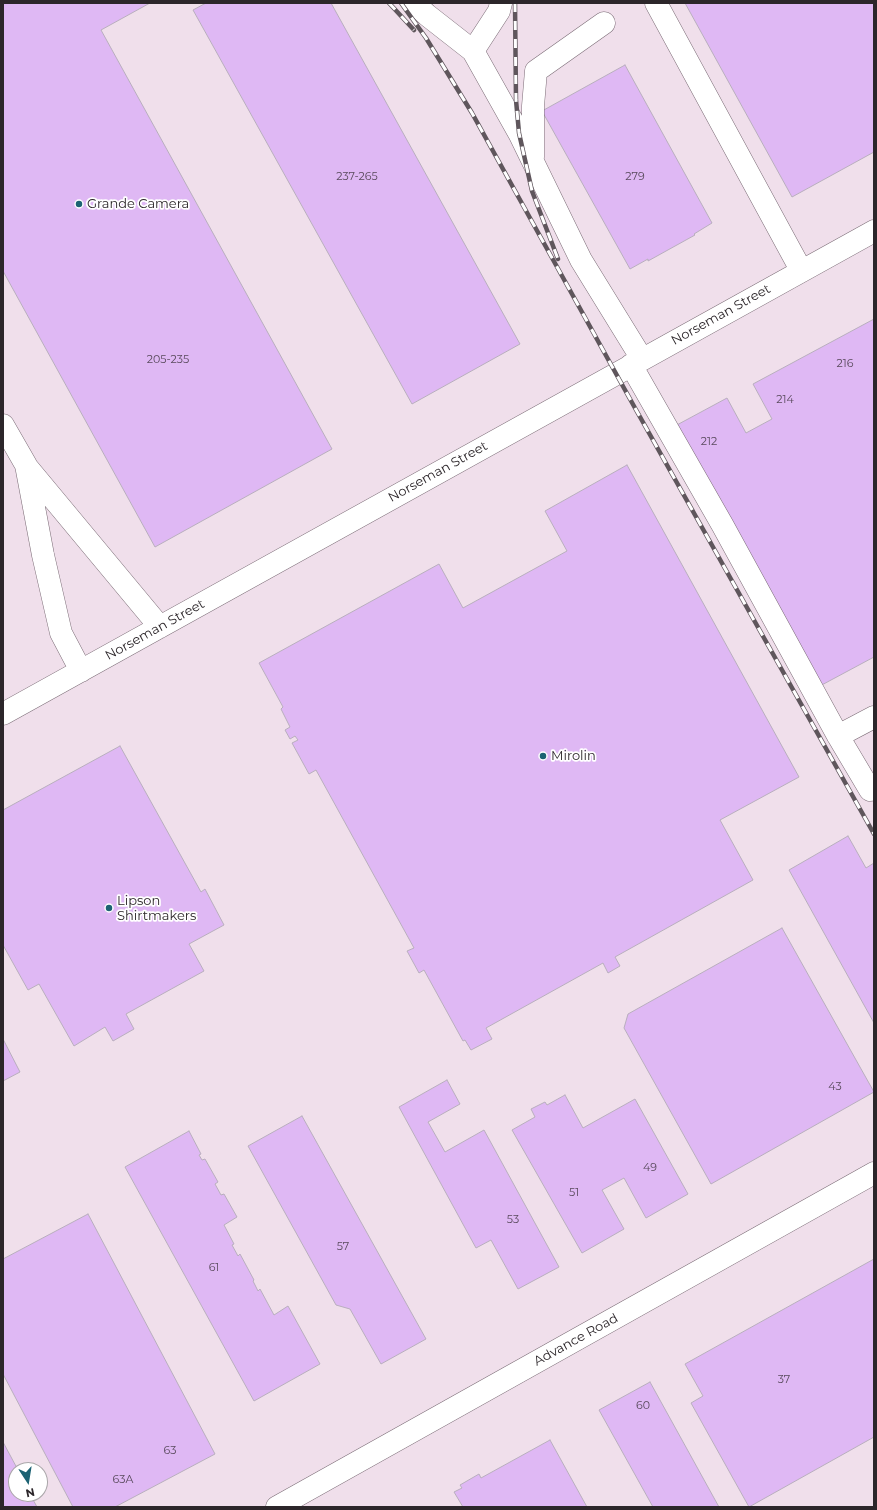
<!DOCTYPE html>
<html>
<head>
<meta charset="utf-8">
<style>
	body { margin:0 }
	#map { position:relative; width:877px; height:1510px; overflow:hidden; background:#f0dfeb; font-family:Montserrat,sans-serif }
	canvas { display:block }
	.frame { position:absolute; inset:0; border:4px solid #2c262a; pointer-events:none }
	.north { position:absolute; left:8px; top:1462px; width:40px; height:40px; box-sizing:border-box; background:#fff; border:1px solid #aba8aa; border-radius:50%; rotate:168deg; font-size:11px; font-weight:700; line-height:16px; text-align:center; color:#2c262a }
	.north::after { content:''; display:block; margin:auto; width:14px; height:18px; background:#1c6273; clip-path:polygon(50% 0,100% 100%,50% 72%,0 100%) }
</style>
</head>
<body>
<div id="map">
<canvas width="877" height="1510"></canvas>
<div class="frame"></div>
<div class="north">N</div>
</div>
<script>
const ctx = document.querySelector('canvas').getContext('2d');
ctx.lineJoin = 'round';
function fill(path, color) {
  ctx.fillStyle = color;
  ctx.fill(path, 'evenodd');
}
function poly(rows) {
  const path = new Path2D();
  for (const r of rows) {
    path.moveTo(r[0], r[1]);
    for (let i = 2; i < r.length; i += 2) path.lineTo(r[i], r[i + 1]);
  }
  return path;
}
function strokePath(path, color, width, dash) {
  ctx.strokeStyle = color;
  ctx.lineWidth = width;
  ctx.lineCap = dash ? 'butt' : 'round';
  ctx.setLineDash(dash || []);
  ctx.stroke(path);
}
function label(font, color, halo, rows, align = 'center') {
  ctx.font = font + ' Montserrat,sans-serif';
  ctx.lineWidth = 3.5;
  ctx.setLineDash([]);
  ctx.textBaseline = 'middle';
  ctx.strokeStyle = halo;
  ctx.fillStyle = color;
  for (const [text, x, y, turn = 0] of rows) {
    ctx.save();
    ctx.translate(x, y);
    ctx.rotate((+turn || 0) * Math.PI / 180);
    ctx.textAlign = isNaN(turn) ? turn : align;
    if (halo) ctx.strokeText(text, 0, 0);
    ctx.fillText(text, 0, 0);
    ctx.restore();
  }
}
const building = poly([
	[3,3,150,3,101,30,332,449,155,547,3,271,3,3],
	[206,3,331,3,520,344,412,404,193,10,206,3],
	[685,3,874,3,874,152,792,197,685,3],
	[625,65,712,223,694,234,695,235,648,261,648,259,630,269,542,111,625,65],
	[874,319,874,657,818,687,675,426,727,398,746,433,772,419,753,384,874,319],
	[627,465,799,777,720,820,753,880,615,957,620,966,608,973,603,963,486,1028,492,1039,471,1050,465,1040,463,1041,424,970,419,973,407,951,414,948,316,770,309,774,292,743,298,740,295,736,290,739,285,730,290,727,281,709,283,707,259,663,439,564,463,608,567,551,545,511,627,465],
	[120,746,201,892,205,889,224,925,189,944,204,971,126,1014,134,1029,113,1041,105,1027,74,1046,39,984,28,990,3,945,3,810,120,746],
	[848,836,866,868,874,863,874,1023,789,870,848,836],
	[782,928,874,1092,711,1184,624,1028,628,1014,782,928],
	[3,1039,20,1072,3,1081,3,1039],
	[447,1080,460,1104,428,1122,445,1152,484,1130,559,1267,518,1289,491,1240,476,1248,399,1107,447,1080],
	[565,1095,583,1128,635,1099,688,1194,646,1218,624,1178,602,1190,624,1229,582,1253,512,1130,535,1117,531,1109,545,1102,547,1105,565,1095],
	[302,1116,426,1339,381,1364,350,1309,336,1305,248,1146,302,1116],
	[189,1131,201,1154,199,1155,202,1160,205,1159,218,1182,215,1184,221,1195,224,1194,237,1217,224,1225,234,1244,232,1245,238,1256,240,1254,254,1280,253,1281,258,1291,260,1289,274,1315,288,1306,320,1364,254,1401,125,1167,189,1131],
	[88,1214,215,1454,115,1507,73,1507,3,1374,3,1259,88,1214],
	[874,1259,874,1437,749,1507,691,1403,703,1396,685,1364,874,1259],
	[650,1382,719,1507,653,1507,599,1410,650,1382],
	[550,1440,587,1507,463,1507,454,1492,462,1488,460,1485,479,1474,481,1478,550,1440],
	[3,1442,18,1470,16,1470,16,1494,30,1494,37,1507,3,1507,3,1442]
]);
fill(building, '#dfb8f4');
strokePath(building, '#b8aebd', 1);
const minor = poly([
	[414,3,427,15,473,51,519,133,581,260,642,359],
	[656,3,801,270],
	[473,51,499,11,501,3],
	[533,157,533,106,536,71,604,23],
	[631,365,723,526,838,736,870,790],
	[3,425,26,465,43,555,61,633,81,671],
	[27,467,160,627],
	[3,714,874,231],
	[838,736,874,717],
	[277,1507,874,1173]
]);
strokePath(minor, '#7b6c76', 23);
strokePath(minor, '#fff', 22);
const rail = poly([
	[389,3,414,30],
	[401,3,426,38,472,113,635,408,874,834],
	[515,3,516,100,519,133,532,191,558,259]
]);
strokePath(rail, '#5f565c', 4.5);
strokePath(rail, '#fff', 3, [9]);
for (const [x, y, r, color] of [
	[79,204,4,"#1c6273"],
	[543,756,4,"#1c6273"],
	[109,908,4,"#1c6273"]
]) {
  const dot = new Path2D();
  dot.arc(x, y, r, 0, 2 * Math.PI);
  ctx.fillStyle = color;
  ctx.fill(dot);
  strokePath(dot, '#fff', 1.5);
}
label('11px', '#594a5c', null, [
	["237-265",357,177],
	["279",635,177],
	["205-235",168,360],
	["216",845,364],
	["214",785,400],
	["212",709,442],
	["43",835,1087],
	["49",650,1168],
	["51",574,1193],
	["53",513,1220],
	["57",343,1247],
	["61",214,1268],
	["37",784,1380],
	["60",643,1406],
	["63",170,1451],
	["63A",123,1480]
]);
label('13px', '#2c262a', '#fff', [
	["Grande Camera",87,204],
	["Mirolin",551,756],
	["Lipson",117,901],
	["Shirtmakers",117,916]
], 'left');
label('13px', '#2c262a', '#fff', [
	["Norseman Street",721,315,-29],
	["Norseman Street",438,472,-29],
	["Norseman Street",155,630,-29],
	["Advance Road",576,1340,-29]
]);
</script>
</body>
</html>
